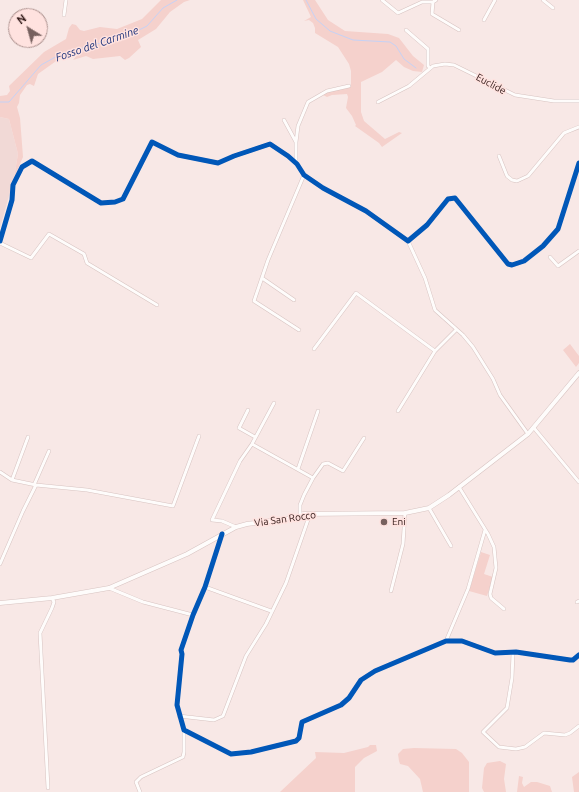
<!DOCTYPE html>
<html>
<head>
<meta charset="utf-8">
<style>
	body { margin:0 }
	#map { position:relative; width:579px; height:792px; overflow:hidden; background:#f8e8e6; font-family:Ubuntu,sans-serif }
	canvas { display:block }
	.north { position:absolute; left:8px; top:8px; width:40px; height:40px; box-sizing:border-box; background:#ffe2df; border:1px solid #ad928f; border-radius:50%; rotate:323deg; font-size:11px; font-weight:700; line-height:16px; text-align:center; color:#311917 }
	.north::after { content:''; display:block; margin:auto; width:14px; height:18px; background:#77615f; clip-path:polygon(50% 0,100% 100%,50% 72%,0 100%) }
</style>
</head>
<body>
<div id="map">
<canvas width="579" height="792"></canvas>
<div class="north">N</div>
</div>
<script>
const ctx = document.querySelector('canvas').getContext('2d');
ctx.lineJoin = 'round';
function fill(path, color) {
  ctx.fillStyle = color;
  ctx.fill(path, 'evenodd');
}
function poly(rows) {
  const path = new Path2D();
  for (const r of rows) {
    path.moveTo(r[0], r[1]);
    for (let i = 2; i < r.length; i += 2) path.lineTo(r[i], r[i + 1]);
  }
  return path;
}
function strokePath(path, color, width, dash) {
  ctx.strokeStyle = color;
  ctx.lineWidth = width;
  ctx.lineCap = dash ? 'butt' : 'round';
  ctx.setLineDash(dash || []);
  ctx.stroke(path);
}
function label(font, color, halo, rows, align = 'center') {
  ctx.font = font + ' Ubuntu,sans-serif';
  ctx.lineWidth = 3;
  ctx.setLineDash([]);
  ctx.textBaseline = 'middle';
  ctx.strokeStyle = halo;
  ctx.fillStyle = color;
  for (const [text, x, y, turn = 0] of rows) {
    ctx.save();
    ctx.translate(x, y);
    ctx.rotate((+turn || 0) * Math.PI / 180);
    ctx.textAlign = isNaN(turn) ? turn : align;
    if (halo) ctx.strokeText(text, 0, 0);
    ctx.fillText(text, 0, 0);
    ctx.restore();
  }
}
fill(poly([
	[0,117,9,119,18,154,14,178,0,228]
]), '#f1d9d6');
fill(poly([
	[161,0,190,0,184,2,170,12,156,29,138,40,141,47,129,58,125,60,120,56,93,59,86,56,73,60,79,53,66,54,38,74,34,86,30,84,27,85,20,95,19,103,17,107,20,118,23,157,14,178,18,154,9,119,0,117,0,96,7,95,10,91,9,86,44,52,66,39,69,28,72,24,76,25,80,30,84,31,100,27,117,29,142,19],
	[303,0,315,0,328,20,345,31,388,34,399,38,413,56,424,65,422,72,413,71,404,67,396,60,382,72,361,82,361,112,364,121,385,139,399,132,402,133,382,147,379,143,355,126,356,125,352,116,346,108,348,97,347,94,332,95,327,97,321,94,351,85,351,71,349,64,338,47,315,33,315,28,313,23,309,20,304,21,311,17],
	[570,344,579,356,579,363,576,367,563,350],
	[481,552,490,555,484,574,493,577,487,596,469,591],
	[370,745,376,745,377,751,364,758,355,767,355,792,280,792,316,758,315,752,344,753,368,747],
	[414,748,456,749,462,753,469,762,469,792,423,792,420,779,408,766,400,764,399,761,398,754,403,749],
	[500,761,506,764,504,779,506,792,484,792,482,788,484,768,487,763],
	[579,772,579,792,574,792,572,777],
	[519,776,523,777,522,783,524,787,531,782,537,782,550,786,552,792,517,792]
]), '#f5d1cc');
strokePath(poly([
	[306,0,316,19,330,31,353,40,390,42,396,46,404,59,416,68],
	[0,102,9,102,41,65,61,54,129,35,147,26,163,8,177,0]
]), '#c6d1f5', 1);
const minor = poly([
	[382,0,398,13,422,2,433,2],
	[436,0,433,2,432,14,459,30],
	[543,0,553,8],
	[64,15,66,0],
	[484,20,495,0],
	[406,30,428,49,428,66,430,68],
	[378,102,409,86,433,66,445,64,454,65,515,95,554,101,579,101],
	[284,120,296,142,296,163],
	[296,142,298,126,308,102,327,91,349,86],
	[499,156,507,176,512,180,517,181,528,176,564,133,579,127],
	[0,241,12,200,13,185,22,167,32,161,101,203,115,202,123,199,152,142,178,155,218,163,234,156,270,144,288,156,297,164,304,175,323,188,366,211,408,241,427,225,448,199,455,198,508,264,512,265,524,261,543,246,558,229,579,163],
	[408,241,425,278,435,310,463,335,473,347,493,379,500,395,528,434],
	[0,243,31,258,49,234,84,254,87,263,157,305],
	[550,257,558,266,579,251],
	[262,278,294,300],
	[299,330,254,301,268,260,304,175],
	[314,349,356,293,435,351],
	[248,410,239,428,255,437],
	[398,411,435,351,456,330],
	[534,428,579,482],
	[252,444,313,478],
	[298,469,318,411],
	[0,472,12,480,36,485,87,490,173,506,199,436],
	[12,480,28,437],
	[34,485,49,451],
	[459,487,488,534,494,547,496,568,490,594,491,598,504,609],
	[429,508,451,546],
	[300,517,300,505,304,495,313,478,323,464,328,463,343,471,364,438],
	[236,527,222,521,212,520,240,461,252,444,274,403],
	[222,534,205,587,193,615,181,650,182,654,177,705,184,730,231,754,251,752,296,741,299,738,302,722,341,705,349,698,361,680,375,671,446,641,462,641,495,653,516,652,570,660,573,660,579,655],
	[0,564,23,511,36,485],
	[205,587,271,611],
	[109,588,143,602,193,615],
	[391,591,403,544,405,513],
	[577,602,579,601],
	[446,641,468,589,485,530],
	[513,653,512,678,507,708,483,732,499,747,516,749,525,747,544,733,565,735,570,733,579,726],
	[179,716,214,720,223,716,246,656,266,624,286,583,310,514],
	[48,788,40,633,52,608,54,602,52,598],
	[140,792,136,782,141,777,183,757,184,752,184,730]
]);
const tertiary = poly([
	[0,603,52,598,109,588,187,554,236,527,247,524,300,517,303,514,405,513,429,508,449,495,528,434,579,373]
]);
strokePath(minor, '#d7c3c1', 4);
strokePath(tertiary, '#d7c3c1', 5);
strokePath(minor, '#fefcfb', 3);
strokePath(tertiary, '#fefcfb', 4);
strokePath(poly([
	[0,241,12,200,13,185,22,167,32,161,101,203,115,202,123,199,152,142,178,155,218,163,234,156,270,144,288,156,297,164,304,175,323,188,366,211,408,241,427,225,448,199,455,198,508,264,512,265,524,261,543,246,558,229,579,163],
	[222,534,205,587,193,615,181,650,182,654,177,705,184,730,231,754,251,752,296,741,299,738,302,722,341,705,349,698,361,680,375,671,446,641,462,641,495,653,516,652,570,660,573,660,579,655]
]), '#0057b8', 5);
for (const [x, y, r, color] of [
	[384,522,4,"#77615f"]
]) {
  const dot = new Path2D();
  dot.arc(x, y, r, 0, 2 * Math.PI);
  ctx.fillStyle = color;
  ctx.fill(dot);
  strokePath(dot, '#ffe2df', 1.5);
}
label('10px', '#311917', '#ffe2df', [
	["Euclide",491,84,28],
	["Via San Rocco",285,519,-8]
]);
label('10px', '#311917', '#ffe2df', [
	["Eni",392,522]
], 'left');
label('italic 11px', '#193079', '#ffe2df', [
	["Fosso del Carmine",97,44,-19]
]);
</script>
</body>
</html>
